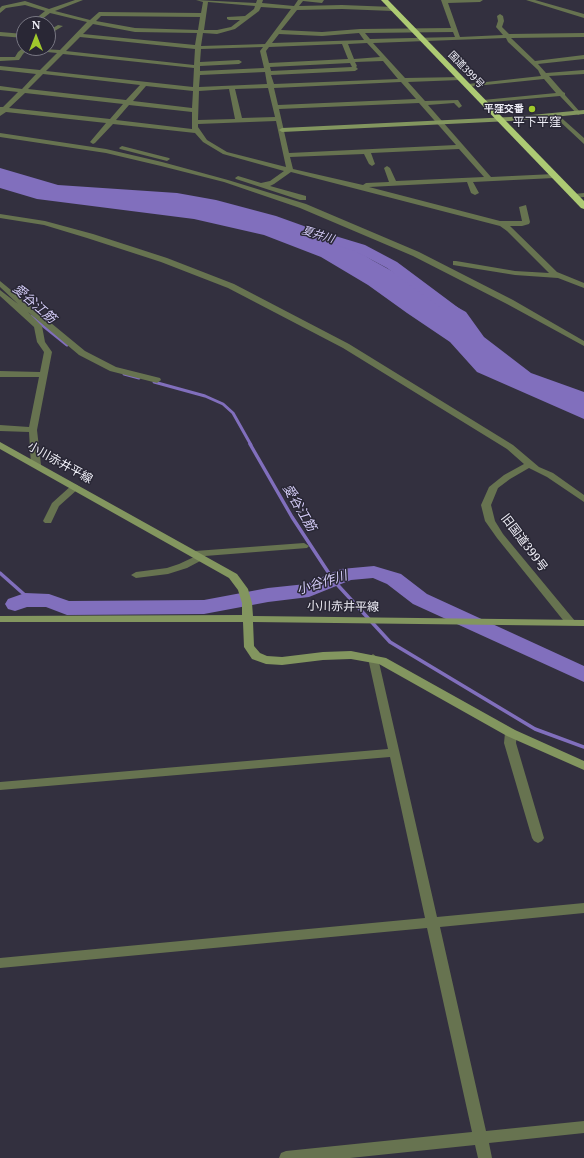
<!DOCTYPE html>
<html>
<head>
<meta charset="utf-8">
<style>
	body { margin:0 }
	#map { position:relative; width:584px; height:1158px; overflow:hidden; background:#33303f; font-family:"Noto Serif",serif }
	canvas { display:block }
	.north { position:absolute; left:16px; top:16px; width:40px; height:40px; box-sizing:border-box; background:#292735; border:1px solid #787783; border-radius:50%; rotate:0deg; font-size:11px; font-weight:700; line-height:16px; text-align:center; color:#efeef7 }
	.north::after { content:''; display:block; margin:auto; width:14px; height:18px; background:#a0c92c; clip-path:polygon(50% 0,100% 100%,50% 72%,0 100%) }
</style>
</head>
<body>
<div id="map">
<canvas width="584" height="1158"></canvas>
<div class="north">N</div>
</div>
<script>
const ctx = document.querySelector('canvas').getContext('2d');
ctx.lineJoin = 'round';
function fill(path, color) {
  ctx.fillStyle = color;
  ctx.fill(path, 'evenodd');
}
function poly(rows) {
  const path = new Path2D();
  for (const r of rows) {
    path.moveTo(r[0], r[1]);
    for (let i = 2; i < r.length; i += 2) path.lineTo(r[i], r[i + 1]);
  }
  return path;
}
function strokePath(path, color, width, dash) {
  ctx.strokeStyle = color;
  ctx.lineWidth = width;
  ctx.lineCap = dash ? 'butt' : 'round';
  ctx.setLineDash(dash || []);
  ctx.stroke(path);
}
function label(font, color, halo, rows, align = 'center') {
  ctx.font = font + ' "Noto Serif","Noto Sans JP",serif';
  ctx.lineWidth = 3;
  ctx.setLineDash([]);
  ctx.textBaseline = 'middle';
  ctx.strokeStyle = halo;
  ctx.fillStyle = color;
  for (const [text, x, y, turn = 0] of rows) {
    ctx.save();
    ctx.translate(x, y);
    ctx.rotate((+turn || 0) * Math.PI / 180);
    ctx.textAlign = isNaN(turn) ? turn : align;
    if (halo) ctx.strokeText(text, 0, 0);
    ctx.fillText(text, 0, 0);
    ctx.restore();
  }
}
fill(poly([
	[0,168,58,185,177,193,216,200,276,216,340,239,372,260,466,312,484,337,531,373,584,392,584,419,477,372,450,342,407,313,368,285,321,257,264,235,194,219,37,199,0,188]
]), '#816fbd');
strokePath(poly([
	[31,316,67,345],
	[124,374,139,378],
	[154,382,205,396,223,404,233,413,251,445]
]), '#816fbd', 3);
strokePath(poly([
	[250,444,292,517,334,581,390,642,535,729,584,747],
	[0,573,26,596,25,600]
]), '#816fbd', 3.5);
fill(poly([
	[322,232,365,245,397,262,460,309,458,312,446,312,387,268,355,251,317,239,315,236,317,233,322,232],
	[374,566,401,574,427,594,584,666,584,682,413,604,387,584,373,578,351,580,309,597,268,602,204,614,67,615,46,607,27,607,15,611,8,609,5,604,8,599,25,593,49,594,69,601,204,600,268,588,306,584,341,569,374,566]
]), '#816fbd');
fill(poly([
	[75,0,83,0,55,11,90,20,99,12,201,13,203,2,196,0,256,3,257,0,263,0,262,3,294,6,298,0,324,0,322,3,303,1,299,6,342,5,393,7,396,9,393,11,342,9,297,10,281,30,322,32,360,29,451,28,441,0,483,0,480,2,448,3,460,37,503,35,496,27,498,21,497,16,500,14,503,16,504,21,502,27,509,34,584,33,584,37,511,38,535,61,584,55,584,59,538,64,546,73,584,70,584,74,549,76,563,92,565,93,565,95,580,112,580,114,578,115,560,96,481,103,481,101,483,100,556,93,544,79,466,87,465,86,468,84,541,76,538,70,508,42,506,38,373,43,405,78,462,77,463,78,460,80,408,82,425,101,458,100,462,106,459,108,454,103,428,105,491,177,554,174,557,176,554,178,473,182,479,193,475,195,471,193,467,182,369,187,500,221,522,221,519,207,526,205,530,222,529,224,522,226,510,226,557,272,584,283,584,288,558,278,515,275,453,265,453,261,456,261,515,271,549,273,507,231,500,226,291,172,274,184,270,186,306,196,306,200,300,200,236,179,235,178,238,176,261,183,270,181,284,171,223,154,203,142,195,133,113,124,95,143,93,144,90,142,106,123,6,112,0,116,0,107,3,107,18,92,0,90,0,86,22,89,36,74,0,70,0,66,40,70,57,53,27,50,23,54,19,60,0,61,0,57,15,57,18,52,24,47,24,48,60,50,87,22,50,13,36,24,29,24,45,11,25,5,6,8,0,13,0,8,2,6,25,1,49,9,75,0],
	[208,2,255,6,254,9,245,16,227,17,227,19,229,20,240,20,231,27,217,30,204,30,208,2],
	[261,7,291,9,265,44,201,46,203,33,217,34,235,29,259,11,261,7],
	[101,16,200,17,198,30,135,28,96,21,101,16],
	[93,24,135,32,197,33,195,45,83,34,93,24],
	[453,32,455,37,370,39,365,33,453,32],
	[359,33,364,40,272,43,279,34,322,36,359,33],
	[80,37,195,49,194,65,66,51,80,37],
	[367,43,380,57,354,59,348,44,367,43],
	[342,44,348,59,269,63,266,51,269,47,342,44],
	[263,47,260,51,264,68,200,71,200,66,239,64,242,62,239,60,200,62,201,49,263,47],
	[63,54,194,68,193,87,46,71,63,54],
	[383,61,398,79,274,84,271,75,355,71,358,69,356,67,357,66,355,62,383,61],
	[350,63,352,67,271,71,270,67,350,63],
	[265,72,267,84,199,87,200,75,265,72],
	[43,74,140,85,126,100,28,89,43,74],
	[401,82,416,99,278,105,274,88,401,82],
	[146,86,193,91,192,108,133,101,146,86],
	[268,88,275,117,242,118,235,89,268,88],
	[229,89,235,119,198,120,199,91,229,89],
	[25,93,123,104,110,119,9,108,25,93],
	[419,103,456,145,289,153,279,109,419,103],
	[129,105,192,112,192,129,116,120,129,105],
	[276,121,286,167,227,152,207,140,198,127,198,124,276,121],
	[459,149,484,177,396,181,390,168,387,166,384,168,389,182,366,183,363,185,293,169,290,157,364,154,369,164,372,166,375,164,371,153,459,149],
	[526,0,535,0,584,14,584,18,526,0],
	[58,25,63,26,48,35,48,31,58,25],
	[0,32,24,34,24,38,0,36,0,32],
	[556,113,584,138,584,144,554,116,554,114,556,113],
	[0,133,106,149,162,162,228,180,306,204,419,252,513,300,584,341,584,346,507,304,413,256,300,208,224,182,161,166,106,153,0,137,0,133],
	[122,146,169,158,170,159,167,161,120,149,119,148,122,146],
	[584,193,584,197,574,198,570,196,574,194,584,193],
	[0,214,45,221,93,234,167,258,234,284,349,344,513,445,539,467,553,473,584,495,584,502,547,477,529,468,510,479,498,488,491,505,495,521,503,534,575,621,576,623,575,625,567,625,497,538,485,521,481,505,489,487,504,475,524,464,507,449,343,348,228,288,161,262,87,238,44,225,0,218,0,214],
	[0,281,85,351,116,367,160,378,161,380,157,383,110,371,79,355,28,312,42,326,45,342,52,352,37,430,41,465,36,468,31,465,29,432,0,431,0,425,29,427,39,377,0,377,0,371,40,372,44,352,37,342,34,327,0,296,0,290,18,304,0,287,0,281],
	[75,484,80,487,78,489,59,506,51,523,45,523,43,521,52,503,72,485,75,484],
	[304,543,309,546,307,548,205,556,204,559,187,568,168,574,136,578,131,575,136,572,167,568,179,564,194,557,190,554,195,551,304,543],
	[373,654,378,658,437,917,584,903,584,913,440,927,486,1131,584,1121,584,1133,489,1143,492,1158,478,1158,475,1145,350,1158,279,1158,281,1153,286,1151,472,1132,427,928,0,968,0,958,425,918,390,757,0,790,0,782,388,749,368,658,373,654],
	[511,729,515,730,517,733,516,743,544,838,542,841,538,843,534,841,532,838,504,743,505,733,507,730,511,729]
]), '#677350');
fill(poly([
	[584,110,584,114,510,121,282,132,279,130,282,128,510,117,584,110],
	[0,442,237,574,248,589,252,603,253,616,584,620,584,626,253,622,254,646,260,653,267,656,282,657,323,652,351,651,386,658,515,730,584,761,584,770,507,736,379,664,351,659,323,660,282,665,266,664,252,659,244,647,243,622,0,622,0,616,242,615,242,603,238,590,229,578,0,449,0,442]
]), '#83965f');
fill(poly([
	[381,0,388,0,584,201,584,209,581,208,381,0]
]), '#adca73');
for (const [x, y, r, color] of [
	[532,109,4,"#a0c92c"]
]) {
  const dot = new Path2D();
  dot.arc(x, y, r, 0, 2 * Math.PI);
  ctx.fillStyle = color;
  ctx.fill(dot);
  strokePath(dot, '#292735', 1.5);
}
label('10px', '#efeef7', '#292735', [
	["国道399号",466,70,46]
]);
label('bold 10px', '#efeef7', '#292735', [
	["平窪交番",524,109]
], 'right');
label('italic 11px', '#d5cdf8', '#292735', [
	["夏井川",318,235,17]
]);
label('12px', '#efeef7', '#292735', [
	["平下平窪",537,123]
]);
label('12px', '#efeef7', '#292735', [
	["小川赤井平線",60,463,29],
	["旧国道399号",524,543,53],
	["小川赤井平線",343,607,1]
]);
label('italic 13px', '#d5cdf8', '#292735', [
	["愛谷江筋",34,304,41],
	["愛谷江筋",299,508,59],
	["小谷作川",322,583,-17]
]);
</script>
</body>
</html>
